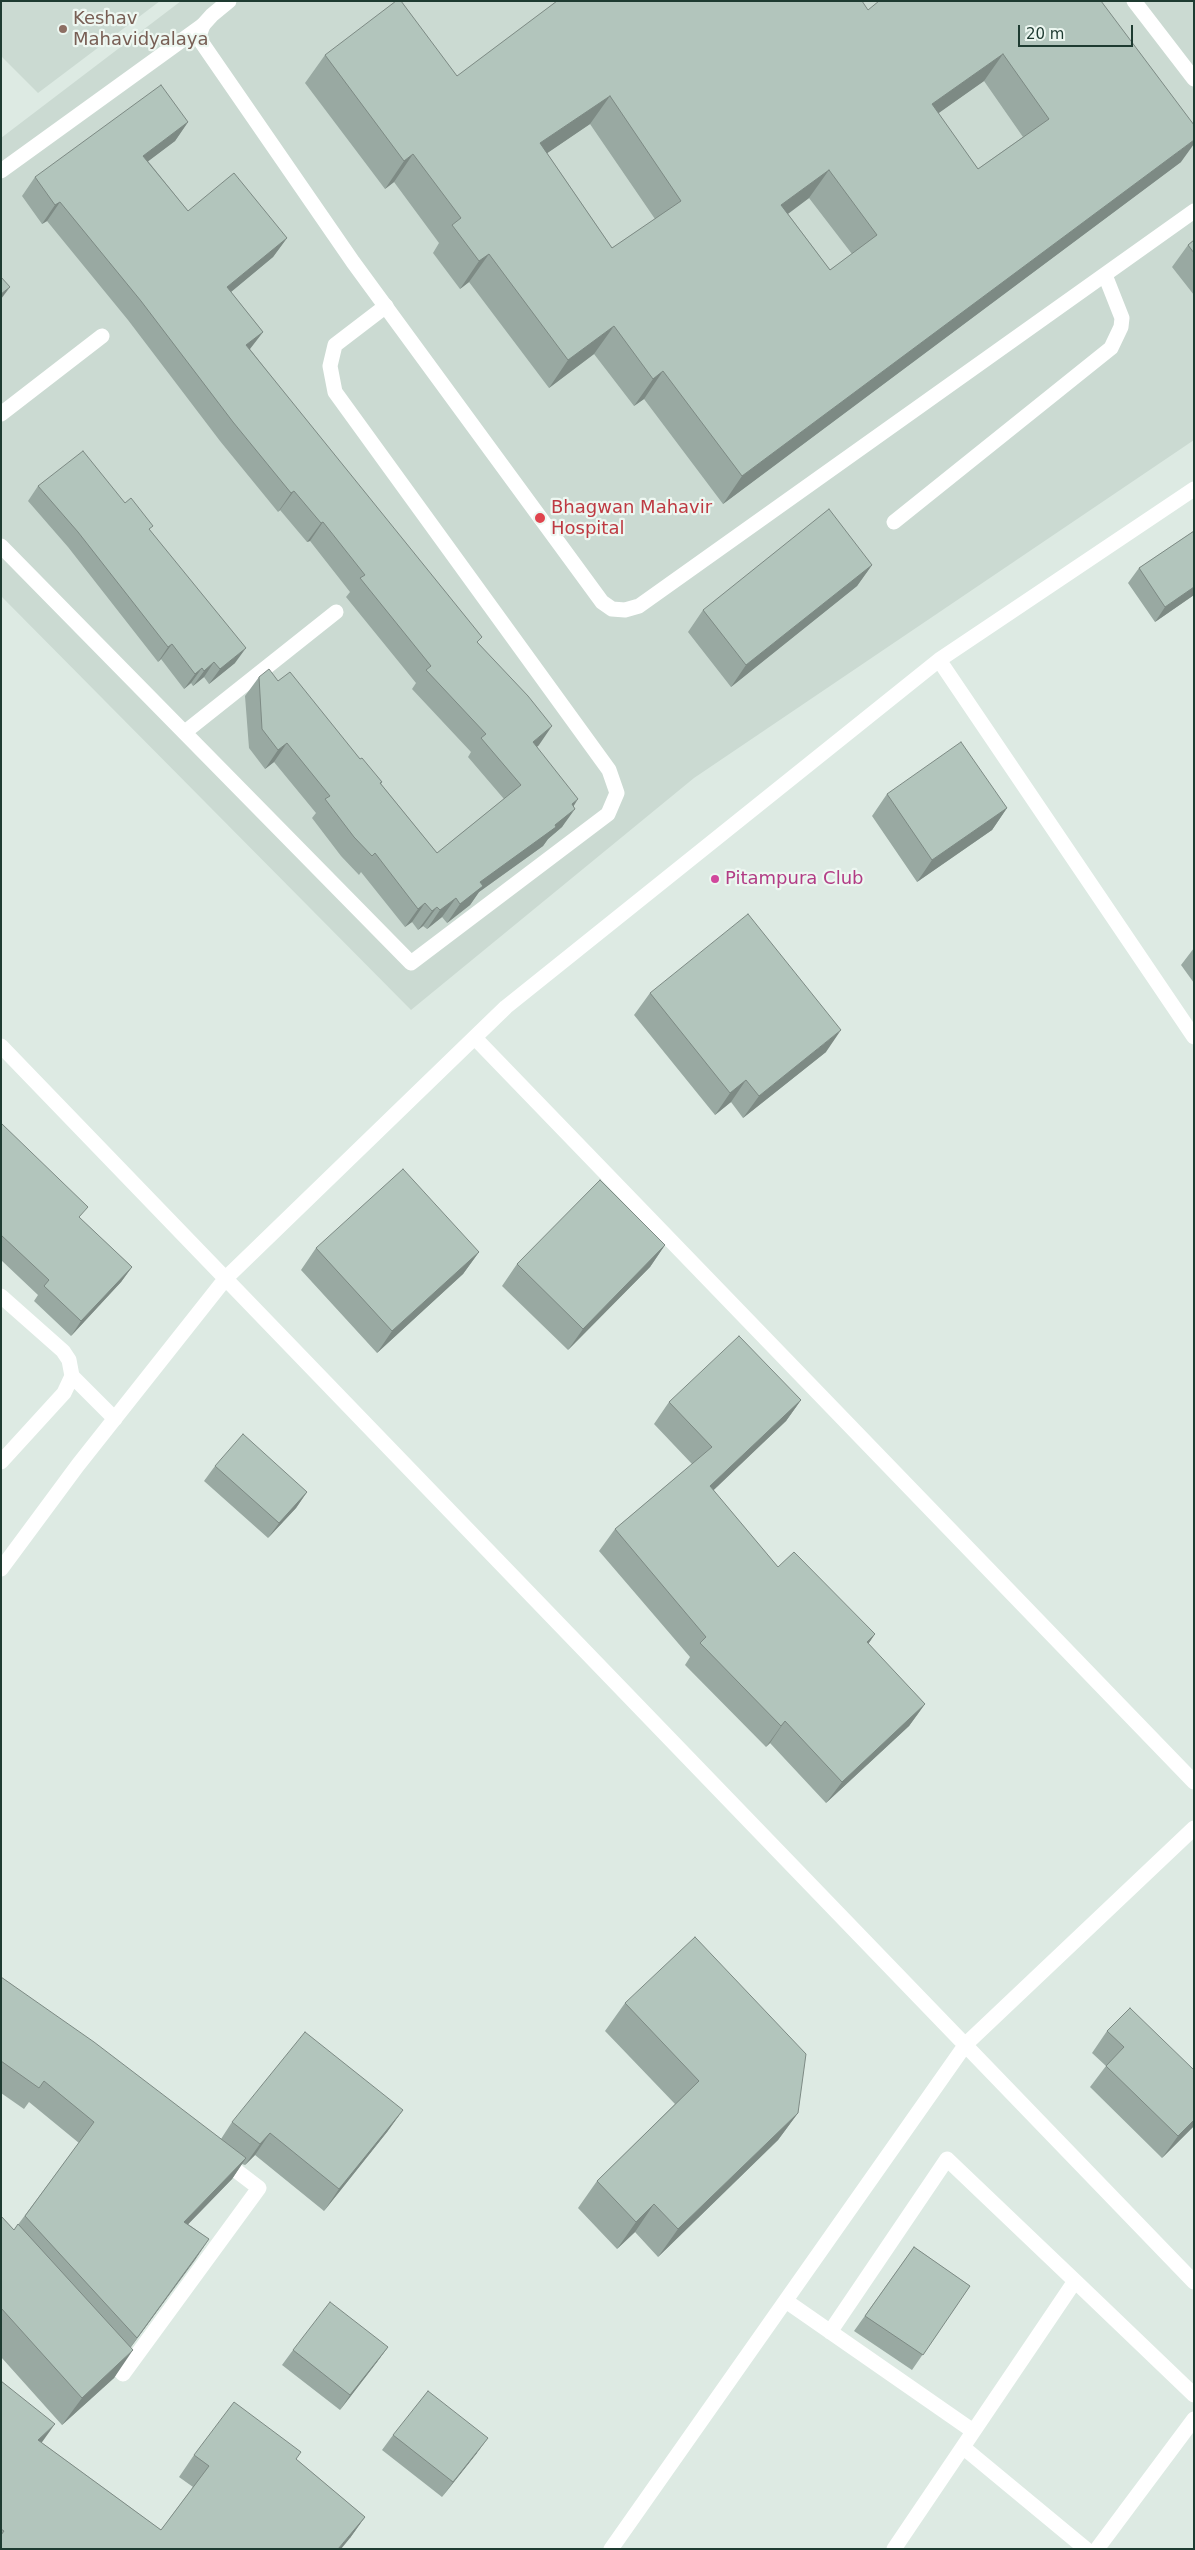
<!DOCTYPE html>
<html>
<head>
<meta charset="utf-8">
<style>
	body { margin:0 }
	#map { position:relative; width:1195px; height:2550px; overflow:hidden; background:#ddeae3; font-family:"DejaVu Sans",sans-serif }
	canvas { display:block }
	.frame { position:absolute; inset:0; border:2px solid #1e3b31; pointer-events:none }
	.scale { position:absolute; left:1018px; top:25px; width:115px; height:22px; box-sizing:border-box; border:2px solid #1e3b31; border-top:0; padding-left:6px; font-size:15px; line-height:18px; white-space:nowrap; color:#1e3b31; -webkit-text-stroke:4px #edf7f1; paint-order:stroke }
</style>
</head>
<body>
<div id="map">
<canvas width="1195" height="2550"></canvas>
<div class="frame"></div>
<div class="scale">20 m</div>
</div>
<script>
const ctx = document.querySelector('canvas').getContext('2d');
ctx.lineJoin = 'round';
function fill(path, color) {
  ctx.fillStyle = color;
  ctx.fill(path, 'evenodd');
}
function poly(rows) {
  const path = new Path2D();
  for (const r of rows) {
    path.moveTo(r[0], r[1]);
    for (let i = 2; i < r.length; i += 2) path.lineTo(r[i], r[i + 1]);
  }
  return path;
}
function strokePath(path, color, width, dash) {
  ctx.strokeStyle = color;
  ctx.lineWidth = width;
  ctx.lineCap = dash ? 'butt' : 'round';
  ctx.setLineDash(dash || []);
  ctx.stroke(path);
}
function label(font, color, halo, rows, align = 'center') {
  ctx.font = font + ' "DejaVu Sans",sans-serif';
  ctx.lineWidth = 4.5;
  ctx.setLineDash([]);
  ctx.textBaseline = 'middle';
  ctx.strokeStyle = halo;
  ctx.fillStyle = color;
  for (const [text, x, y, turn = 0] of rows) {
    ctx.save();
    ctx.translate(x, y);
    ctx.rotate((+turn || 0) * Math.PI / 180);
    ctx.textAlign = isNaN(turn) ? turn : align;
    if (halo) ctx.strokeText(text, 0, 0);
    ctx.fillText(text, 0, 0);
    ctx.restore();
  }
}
fill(poly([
	[1,1,160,1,38,93,1,56],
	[181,1,1194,1,1194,440,694,778,411,1010,1,596,1,138]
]), '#cbdad2');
strokePath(poly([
	[229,1,212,15,203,25,199,36,202,43,353,262,602,602,612,609,625,610,639,606,1194,211],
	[1134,1,1194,79],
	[894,522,1111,348,1121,327,1122,318,1105,275],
	[1097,2549,1194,2419]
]), '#fff', 15);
strokePath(poly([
	[1,171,203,25],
	[1,414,102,336],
	[1,546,411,963,608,814,617,793,609,770,335,392,330,366,335,345,386,306],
	[939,660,1194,1037],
	[185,732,336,612],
	[475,1038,1194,1782],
	[1,1046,1194,2282],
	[1,1296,63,1351,69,1360,72,1376,64,1393,1,1462],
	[72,1376,115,1419],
	[1,1569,78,1465,226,1278,506,1007,939,660,1194,489],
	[786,2301,973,2431],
	[830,2332,947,2159,1075,2281],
	[107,2356,123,2374,259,2188,221,2159],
	[964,2448,1086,2549],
	[611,2549,966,2044,1194,1828],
	[894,2549,1075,2281,1194,2395]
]), '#fff', 15);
fill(poly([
	[1101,1,1181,162,723,504,644,399,634,406,594,354,549,388,469,282,460,289,433,253,439,243,394,182,385,189,305,83,325,55,457,76,868,10],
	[984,81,1023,137,978,169,938,113],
	[590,124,655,219,612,248,547,153],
	[809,198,852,254,830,270,788,214],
	[188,122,175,141,148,161,188,211,287,238,273,257,231,292,263,332,250,349,478,643,539,745,537,747,573,806,562,827,548,839,543,846,479,892,470,905,447,923,442,917,427,929,423,926,418,930,412,922,405,927,361,872,359,875,341,856,312,818,316,813,274,762,265,769,249,748,245,696,259,677,278,681,360,759,382,782,381,784,437,853,504,799,468,757,471,752,412,689,416,683,346,597,350,592,310,541,307,542,280,510,278,512,220,441,128,320,47,221,42,224,22,196,35,177],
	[1194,240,1194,295,1172,267,1188,245],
	[38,486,125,503,150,530,235,663,209,684,204,677,193,686,191,683,184,689,161,659,158,662,68,547,28,501],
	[1194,531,1194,595,1155,622,1128,583,1139,568],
	[872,565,857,586,731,687,688,632,703,610],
	[887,794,1007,808,992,830,917,882,872,816],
	[1194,948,1194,983,1181,965],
	[650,993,826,1052,743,1118,731,1102,715,1115,634,1015],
	[1,1123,80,1218,132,1267,121,1282,71,1336,34,1301,38,1295,1,1260],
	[665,1245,650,1267,568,1350,502,1286,517,1264],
	[316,1248,479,1252,463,1274,377,1353,301,1270],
	[801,1400,786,1421,713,1490,778,1567,875,1634,868,1644,925,1704,909,1726,826,1803,770,1743,766,1747,685,1665,690,1657,599,1551,615,1529,692,1464,654,1424,669,1402],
	[215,1466,307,1492,296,1508,268,1538,204,1481],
	[1,1977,221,2139,232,2122,403,2110,387,2132,324,2211,255,2155,245,2165,242,2164,232,2179,188,2224,209,2239,131,2347,114,2378,62,2425,1,2357,1,2216,14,2230,79,2143,29,2102,24,2109,1,2093],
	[625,2003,798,2113,778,2140,658,2257,635,2232,617,2249,578,2208,597,2181,675,2104,605,2031],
	[1107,2031,1194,2070,1194,2126,1162,2158,1090,2087,1106,2066,1092,2053],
	[914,2247,970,2286,912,2370,854,2331],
	[388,2347,377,2362,340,2410,282,2365,293,2350],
	[1,2381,42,2443,161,2530,193,2487,179,2477,194,2455,296,2459,365,2517,350,2538,1,2549],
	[393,2435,477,2453,442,2497,382,2450]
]), '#99a9a2');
fill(poly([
	[1003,54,984,81,912,132,932,104],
	[610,96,590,124,521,171,540,143],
	[188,122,175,141,130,175,143,156],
	[1194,140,1194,144,1181,162,723,504,742,476],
	[413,154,394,182,385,189,404,161],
	[829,170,809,198,762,233,781,205],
	[60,202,47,221,42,224,55,205],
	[287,238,273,257,214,306,227,287],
	[489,254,469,282,460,289,479,261],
	[10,287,1,299,1,294],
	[614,326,594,354,549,388,568,360],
	[263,332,249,350,246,345],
	[663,371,644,399,634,406,653,379],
	[294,491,280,510,278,512,291,493],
	[323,522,310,541,307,542,321,523],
	[872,565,857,586,731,687,746,665],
	[1194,587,1194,595,1155,622,1165,607],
	[172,644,161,659,158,662,168,647],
	[246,648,235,663,209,684,220,669],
	[214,662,204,677,193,686,204,671],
	[202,668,191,683,184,689,195,674],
	[552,726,539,745,520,760,533,742],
	[287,743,274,762,265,769,278,750],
	[578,799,568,815,575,809,562,827,548,839,543,846,479,892,470,905,447,923,460,904,480,882,555,825,572,804],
	[1007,808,992,830,917,882,932,860],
	[456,898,442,917,427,929,440,910],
	[425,903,412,922,405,927,418,909],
	[437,907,423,926,418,930,432,911],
	[841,1030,826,1052,743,1118,759,1096],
	[746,1080,731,1102,715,1115,730,1093],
	[665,1245,650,1267,568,1350,583,1329],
	[479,1252,463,1274,377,1353,392,1331],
	[132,1267,121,1282,71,1336,81,1321],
	[801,1400,786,1421,695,1508,710,1486],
	[307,1492,296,1508,268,1538,279,1523],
	[875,1634,860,1656,867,1642],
	[925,1704,909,1726,826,1803,842,1782],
	[785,1721,770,1743,766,1747,781,1726],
	[403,2110,387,2132,324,2211,339,2189],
	[798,2113,778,2140,658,2257,678,2229],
	[1194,2120,1194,2126,1162,2158,1178,2136],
	[270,2133,255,2155,245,2165,260,2144],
	[246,2158,232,2179,170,2243,184,2222],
	[654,2204,635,2232,617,2249,636,2222],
	[209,2239,195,2260,122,2359,137,2338],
	[388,2347,377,2362,340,2410,350,2395],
	[133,2350,114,2378,62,2425,82,2398],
	[55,2424,40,2445,38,2440],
	[488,2438,477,2453,442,2497,453,2482],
	[365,2517,350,2538,341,2549,338,2549]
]), '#7d8a84');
const building = poly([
	[396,1,401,1,457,76,557,1,862,1,868,10,879,1,1101,1,1194,125,1194,140,742,476,663,371,653,379,614,326,568,360,489,254,479,261,452,225,461,218,413,154,404,161,325,55,396,1],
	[1003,54,1049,119,978,169,932,104,1003,54],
	[610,96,681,201,612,248,540,143,610,96],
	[829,170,877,235,830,270,781,205,829,170],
	[161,85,188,122,143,156,188,211,234,173,287,238,227,287,263,332,246,345,482,637,477,642,528,696,552,726,533,742,578,799,572,804,575,809,555,825,556,827,480,882,483,886,460,904,456,898,440,910,437,907,432,911,425,903,418,909,375,853,372,856,354,837,325,799,330,796,287,743,278,750,262,729,259,677,269,669,278,681,290,672,360,759,362,758,382,782,380,783,437,853,521,785,481,738,486,734,426,670,431,666,360,578,365,575,323,522,321,523,294,491,291,493,233,422,141,301,60,202,55,205,35,177,161,85],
	[1194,240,1194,253,1188,245,1194,240],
	[1,277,10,287,1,294,1,277],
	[83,451,125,503,131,498,153,526,149,529,246,648,220,669,214,662,204,671,202,668,195,674,172,644,168,647,78,532,38,486,83,451],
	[829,509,872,565,746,665,703,610,829,509],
	[1194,531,1194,587,1165,607,1139,568,1194,531],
	[961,742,1007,808,932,860,887,794,961,742],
	[748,914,841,1030,759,1096,746,1080,730,1093,650,993,748,914],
	[1,1123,88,1207,79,1217,132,1267,81,1321,44,1286,49,1280,1,1235,1,1123],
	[403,1169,479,1252,392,1331,316,1248,403,1169],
	[600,1180,665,1245,583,1329,517,1264,600,1180],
	[739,1336,801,1400,710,1486,778,1567,794,1552,875,1634,867,1642,925,1704,842,1782,785,1721,781,1726,700,1643,706,1637,615,1529,712,1447,669,1402,739,1336],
	[243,1434,307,1492,279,1523,215,1466,243,1434],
	[695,1937,806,2054,798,2113,678,2229,654,2204,636,2222,597,2181,699,2081,625,2003,695,1937],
	[1,1977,94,2042,246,2158,184,2222,209,2239,137,2338,25,2216,94,2122,44,2081,39,2088,1,2061,1,1977],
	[1130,2008,1194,2070,1194,2120,1178,2136,1106,2066,1124,2047,1107,2031,1130,2008],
	[305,2032,403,2110,339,2189,270,2133,260,2144,232,2122,305,2032],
	[1,2216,14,2230,18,2224,133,2350,82,2398,1,2308,1,2216],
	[914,2247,970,2286,923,2355,865,2316,914,2247],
	[330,2302,388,2347,350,2395,293,2350,330,2302],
	[1,2381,55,2424,38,2440,161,2530,209,2466,194,2455,234,2402,301,2452,296,2459,365,2517,338,2549,1,2549,1,2535,4,2531,1,2529,1,2381],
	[428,2391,488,2438,453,2482,393,2435,428,2391]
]);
fill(building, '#b2c5bc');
strokePath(building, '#7d8a84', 1);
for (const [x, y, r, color] of [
	[63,29,5,"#8d6e63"],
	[540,518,6,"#e0444e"],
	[715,879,5,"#d1479c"]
]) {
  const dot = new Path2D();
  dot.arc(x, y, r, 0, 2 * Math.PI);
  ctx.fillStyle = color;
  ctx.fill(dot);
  strokePath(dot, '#edf7f1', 2);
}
label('18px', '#785e54', '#edf7f1', [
	["Keshav",73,19],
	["Mahavidyalaya",73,40]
], 'left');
label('18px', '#be3a42', '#edf7f1', [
	["Bhagwan Mahavir",551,508],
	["Hospital",551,529]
], 'left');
label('18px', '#b23c85', '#edf7f1', [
	["Pitampura Club",725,879]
], 'left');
</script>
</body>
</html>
